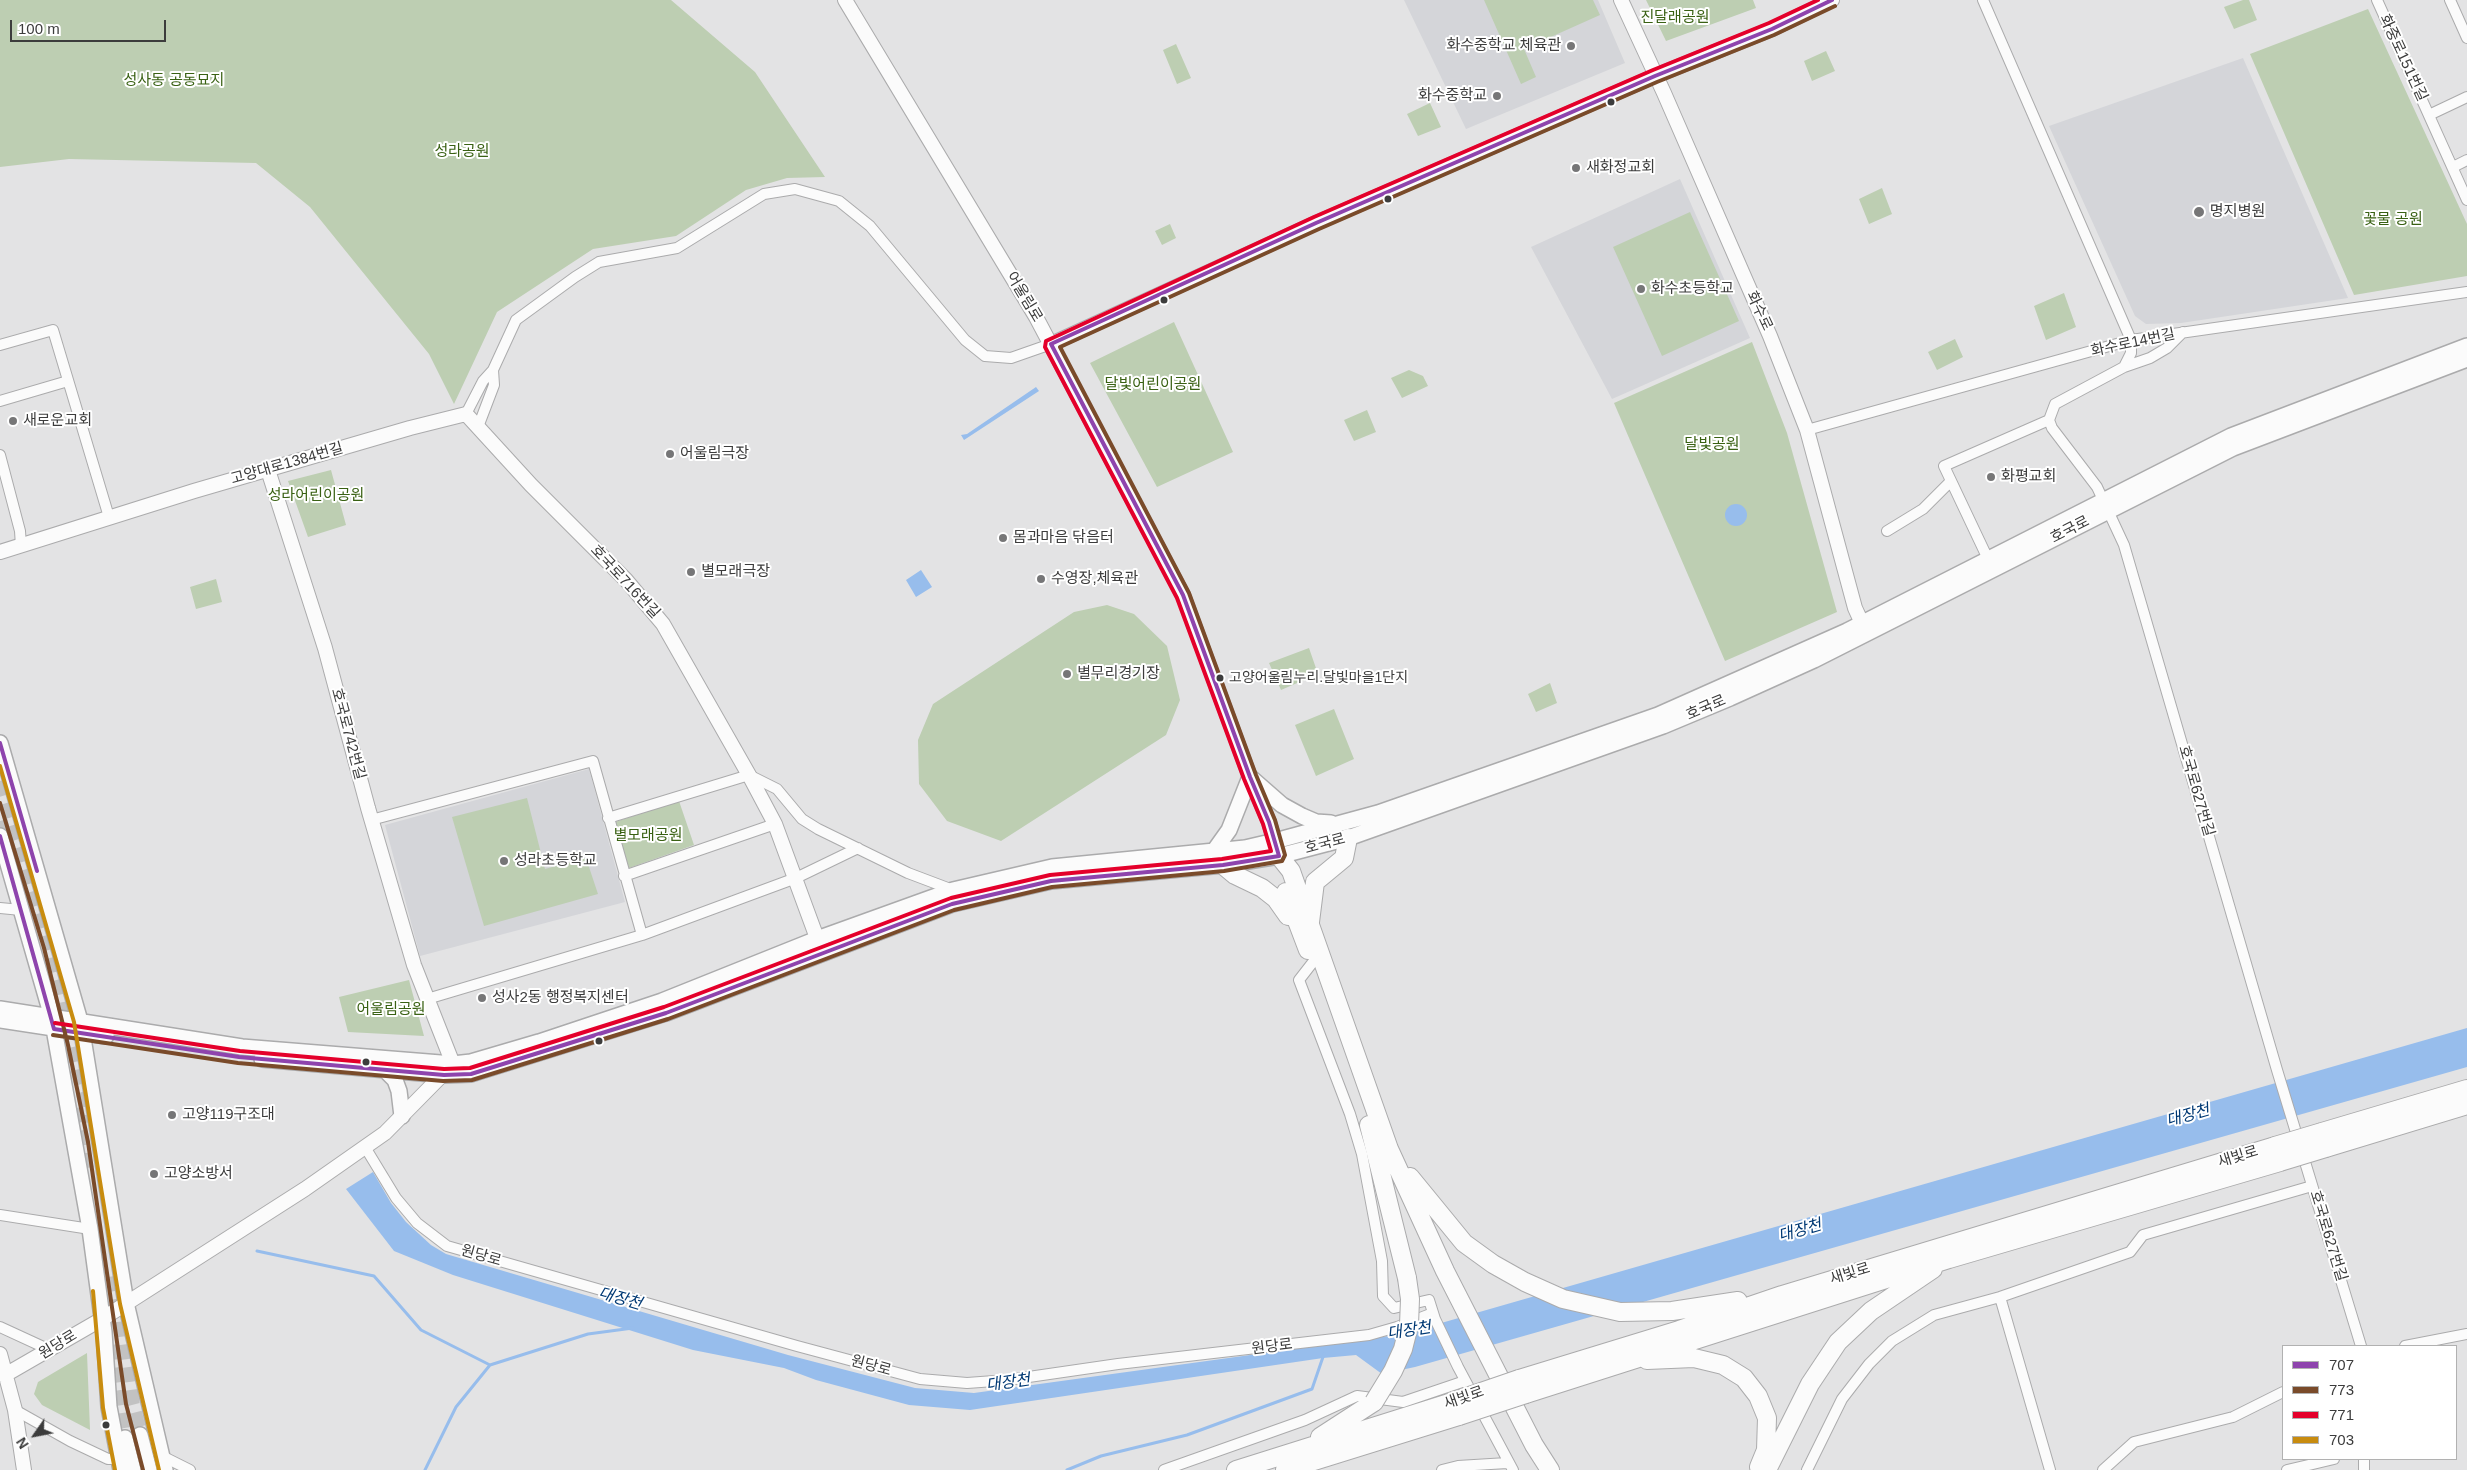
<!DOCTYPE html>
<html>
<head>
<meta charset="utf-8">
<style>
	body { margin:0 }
	#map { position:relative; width:2467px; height:1470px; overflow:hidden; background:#e3e3e4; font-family:Helvetica,sans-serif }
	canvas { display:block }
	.legend { position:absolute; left:2282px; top:1345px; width:175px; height:115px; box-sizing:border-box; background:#fff; border:1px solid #b1b1b1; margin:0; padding:6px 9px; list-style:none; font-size:15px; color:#3c3c3c }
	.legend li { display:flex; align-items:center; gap:10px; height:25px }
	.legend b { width:25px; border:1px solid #b1b1b1 }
	.north { position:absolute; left:10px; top:1410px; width:50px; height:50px; -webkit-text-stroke:4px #fff; paint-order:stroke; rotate:237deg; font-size:14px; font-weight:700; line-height:20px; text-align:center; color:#3c3c3c }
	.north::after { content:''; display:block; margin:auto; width:18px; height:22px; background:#3c3c3c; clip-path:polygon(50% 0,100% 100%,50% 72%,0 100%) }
	.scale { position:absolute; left:10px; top:20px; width:156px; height:22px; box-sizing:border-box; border:2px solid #3c3c3c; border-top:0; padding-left:6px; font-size:15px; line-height:18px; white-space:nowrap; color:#3c3c3c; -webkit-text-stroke:4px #fff; paint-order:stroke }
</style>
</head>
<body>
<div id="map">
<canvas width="2467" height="1470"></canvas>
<ul class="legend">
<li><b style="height:6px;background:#8e44ad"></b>707</li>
<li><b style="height:6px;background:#7a4b2a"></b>773</li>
<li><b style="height:6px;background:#e4002b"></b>771</li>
<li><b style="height:6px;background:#c88c0f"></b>703</li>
</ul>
<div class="north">N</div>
<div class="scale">100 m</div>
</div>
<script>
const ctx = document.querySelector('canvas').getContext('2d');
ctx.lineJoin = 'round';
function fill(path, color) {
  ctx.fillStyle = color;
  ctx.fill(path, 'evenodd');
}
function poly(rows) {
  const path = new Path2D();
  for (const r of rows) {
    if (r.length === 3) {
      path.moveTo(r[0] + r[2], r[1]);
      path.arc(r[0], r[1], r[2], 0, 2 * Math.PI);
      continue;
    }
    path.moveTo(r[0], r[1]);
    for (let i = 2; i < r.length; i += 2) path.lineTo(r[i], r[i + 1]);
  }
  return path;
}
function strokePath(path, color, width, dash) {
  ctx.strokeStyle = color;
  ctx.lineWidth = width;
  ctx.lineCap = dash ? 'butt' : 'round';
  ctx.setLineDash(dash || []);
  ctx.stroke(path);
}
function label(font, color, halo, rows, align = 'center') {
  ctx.font = font + ' Helvetica,"Noto Sans KR",sans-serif';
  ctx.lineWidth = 4;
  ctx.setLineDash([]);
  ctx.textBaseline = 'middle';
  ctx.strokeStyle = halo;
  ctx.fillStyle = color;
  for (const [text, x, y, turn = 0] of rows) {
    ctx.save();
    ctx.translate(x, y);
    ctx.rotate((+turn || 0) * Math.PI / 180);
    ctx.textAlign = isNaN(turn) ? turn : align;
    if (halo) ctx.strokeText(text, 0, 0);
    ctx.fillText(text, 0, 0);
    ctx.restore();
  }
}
fill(poly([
	[1404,0,1598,0,1625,63,1466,129],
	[2243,58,2348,298,2181,323,2146,324,2135,316,2049,126],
	[1680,179,1750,338,1612,399,1531,247],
	[589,769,625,902,420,956,385,825]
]), '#d4d5d9');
fill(poly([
	[0,0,671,0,755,72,825,177,787,178,746,190,676,236,593,249,497,312,454,404,429,354,310,207,256,163,69,159,0,167],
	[1484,0,1593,0,1600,15,1524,49,1536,77,1521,84],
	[1646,0,1753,0,1756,8,1666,41],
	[2243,0,2249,0,2257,20,2234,29,2224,7],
	[2368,9,2467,224,2467,276,2354,295,2250,54],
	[1176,44,1191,78,1177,84,1163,50],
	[1826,51,1835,71,1812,81,1804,61],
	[1430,103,1441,127,1418,136,1407,114],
	[1882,188,1892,214,1869,224,1859,199],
	[1690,212,1739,321,1662,356,1613,247],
	[1170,224,1176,238,1162,245,1155,231],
	[2064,293,2076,327,2046,340,2034,306],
	[1174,322,1233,452,1157,487,1090,363],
	[1955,339,1963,357,1937,370,1928,352],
	[1752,342,1787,433,1837,612,1725,661,1614,403],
	[1409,370,1423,376,1428,386,1402,398,1391,378],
	[1367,410,1376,432,1354,441,1344,420],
	[331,470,346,525,308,537,288,481],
	[216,579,222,602,196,609,190,587],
	[1107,605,1134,614,1167,646,1180,700,1166,735,1001,841,947,821,919,784,918,740,933,704,1074,612],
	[1309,648,1318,674,1281,690,1269,663],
	[1550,683,1557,703,1536,712,1528,694],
	[1334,709,1354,759,1316,776,1295,725],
	[527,798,545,869,586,858,598,894,484,926,452,817],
	[679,801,694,845,629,868,615,822],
	[409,980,424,1036,348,1032,339,997],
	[87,1353,90,1430,42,1405,34,1394,38,1382]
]), '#bdceb2');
fill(poly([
	[1036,387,1039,391,964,440,961,435,967,434],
	[1736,515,11],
	[921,570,932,587,916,597,906,580],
	[2467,1028,2467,1067,1415,1367,1382,1374,1356,1355,1323,1358,970,1410,909,1405,816,1380,784,1368,693,1350,453,1275,394,1251,346,1189,373,1172,391,1203,406,1222,431,1245,446,1254,788,1355,915,1388,974,1393,1403,1334]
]), '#97bdec');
strokePath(poly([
	[257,1251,374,1276,421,1330,490,1365],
	[425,1470,456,1407,490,1365,588,1334,633,1328],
	[1067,1470,1101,1456,1187,1435,1312,1389,1324,1354]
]), '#97bdec', 3);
strokePath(poly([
	[0,781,50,946,90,1122],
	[0,821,8,849],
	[76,1108,87,1174],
	[115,1276,132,1403,140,1435],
	[111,1345,125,1438]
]), '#c2c2c2', 15, [15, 8]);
const street = poly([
	[1983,0,2131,340,2131,353,2124,367,2055,404,2049,420,2052,428,2097,487,2124,545,2277,1070,2361,1346],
	[2377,0,2467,200],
	[2450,0,2467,38],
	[2429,115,2467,97],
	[2453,167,2467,160],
	[0,345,53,330,109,517],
	[2124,367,2150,358,2167,348,2183,332],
	[0,401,68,381],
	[466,414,483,381,493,370,516,320,575,277,599,262,677,248,764,194,795,189,839,201,870,226,965,340,985,356,1011,358,1051,344],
	[478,427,494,385,493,370],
	[1807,430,2131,340,2467,292],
	[0,455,20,531,21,546],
	[1887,531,1923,509,1951,481],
	[1988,559,1944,466,2049,420],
	[608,818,749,775,777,789,802,819,818,829,908,873,953,890],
	[371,820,593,761,642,935],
	[624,876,775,824],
	[0,908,21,910],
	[1313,962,1299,980,1350,1114,1362,1154,1382,1261,1383,1296,1394,1308,1429,1300,1435,1319,1458,1367,1513,1470],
	[427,999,642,935,796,878,858,848],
	[365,1147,396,1198,417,1223,447,1246,797,1346,920,1379,967,1383,1008,1380,1118,1364,1369,1335,1397,1327,1433,1313],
	[0,1215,90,1229],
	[2000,1297,2050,1470],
	[0,1327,50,1350],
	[2405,1346,2467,1334],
	[15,1410,70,1441,108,1459,118,1459],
	[162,1456,190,1470],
	[2364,1459,2364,1470],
	[1164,1470,1305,1420,1357,1396,1403,1402,1465,1381],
	[1442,1470,1458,1466,1507,1463],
	[1807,1470,1842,1399,1869,1364,1892,1341,1934,1315,2000,1297,2130,1252,2143,1235,2312,1186],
	[2103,1470,2134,1442,2233,1417,2283,1392],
	[2287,1470,2334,1459]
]);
const secondary = poly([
	[845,0,1036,317,1183,595,1250,777,1269,822,1277,850],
	[1621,0,1664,93,1770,336,1807,430,1855,608,1866,632],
	[1051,344,1316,223,1655,76,1772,29,1832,0],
	[0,552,194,491,410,428,466,414,531,485,626,580,663,624,749,775,775,824,821,949],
	[0,1354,15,1410,24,1470],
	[0,1374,5,1375,102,1319,305,1189,385,1133,453,1064,414,965,368,808,325,648,268,470]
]);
const primary = poly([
	[0,743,80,1021],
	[0,836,52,1017],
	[1214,851,1229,830,1250,777,1282,805,1302,816,1316,822,1331,823],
	[0,1009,242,1047,453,1064,471,1062,539,1042,662,1001,817,939,953,890,1052,867,1245,848,1275,841,1378,813,1658,715,1847,631,2231,436,2467,346],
	[0,1020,106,1036],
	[54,1029,90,1229,104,1332,109,1407,121,1470],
	[82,1032,126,1303,165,1470],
	[262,1059,444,1075,471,1074,666,1013,952,904,1051,881,1223,865,1279,856,1348,838,1663,726,1730,698,1814,660,2233,448,2467,359],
	[384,1069,395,1080,399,1091,402,1116],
	[140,1435,149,1470],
	[125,1438,133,1470]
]);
const highway = poly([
	[1279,856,1291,871,1389,1149,1445,1271,1534,1445,1550,1470],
	[1223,865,1235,875,1262,888,1276,899,1288,916],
	[1286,892,1308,950],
	[1310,922,1315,882,1344,858,1348,838],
	[1369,1125,1407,1278],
	[2322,1132,2467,1089],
	[2326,1148,2467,1105],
	[1410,1177,1464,1243,1493,1264,1525,1282,1563,1299,1620,1312,1672,1311,1738,1301],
	[1647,1360,1694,1358,1723,1365,1744,1378,1758,1396,1767,1418,1766,1450,1759,1467],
	[1519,1379,1679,1330,1782,1295,2275,1146],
	[1526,1394,1949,1259,2280,1162],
	[1320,1437,1374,1402],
	[1236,1470,1452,1402],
	[1285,1470,1459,1416],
	[1767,1470,1810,1384,1838,1342,1871,1311,1933,1269]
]);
strokePath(street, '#ababac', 12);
strokePath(secondary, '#ababac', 16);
strokePath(primary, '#ababac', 18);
strokePath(highway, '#ababac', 20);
strokePath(street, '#fbfbfb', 10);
strokePath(secondary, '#fbfbfb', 14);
strokePath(primary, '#fbfbfb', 15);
strokePath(highway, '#fbfbfb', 18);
const highwayBridge = poly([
	[2275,1146,2322,1132],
	[2280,1162,2326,1148],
	[1374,1402,1393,1371,1403,1349,1409,1325,1410,1299,1407,1278],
	[1452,1402,1519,1379],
	[1459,1416,1526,1394]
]);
strokePath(highwayBridge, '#ababac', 20, []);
strokePath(highwayBridge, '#fbfbfb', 18);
strokePath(poly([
	[1051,344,1316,223,1655,76,1772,29,1832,0],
	[0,743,37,871],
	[0,836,54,1029,239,1057,444,1075,471,1074,666,1013,952,904,1051,881,1223,865,1279,856,1269,822,1250,777,1183,595,1051,344]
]), '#8e44ad', 4);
strokePath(poly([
	[0,803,44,948,68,1045,88,1142,126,1404,143,1470],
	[53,1035,238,1063,443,1081,472,1080,668,1019,954,910,1052,887,1224,871,1282,861,1285,855,1275,820,1256,775,1189,593,1060,347,1319,229,1657,82,1774,35,1835,6]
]), '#7a4b2a', 4);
strokePath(poly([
	[55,1023,240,1051,444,1069,470,1068,664,1007,951,898,1050,875,1222,859,1271,851,1263,824,1244,779,1177,598,1045,347,1046,341,1314,217,1653,70,1769,23,1818,0]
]), '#e4002b', 4);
strokePath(poly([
	[0,766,74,1022,120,1304,159,1470],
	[93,1291,103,1408,115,1470]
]), '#c88c0f', 4);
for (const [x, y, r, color] of [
	[1571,46,5,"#767677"],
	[1497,96,5,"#767677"],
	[1611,102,4.5,"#3c3c3c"],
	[1576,168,5,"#767677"],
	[1388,199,4.5,"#3c3c3c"],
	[2199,212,6,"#767677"],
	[1641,289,5,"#767677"],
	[1164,300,4.5,"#3c3c3c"],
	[13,421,5,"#767677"],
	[670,454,5,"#767677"],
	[1991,477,5,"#767677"],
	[1003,538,5,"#767677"],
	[691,572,5,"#767677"],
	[1041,579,5,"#767677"],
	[1067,674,5,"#767677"],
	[1220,678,4.5,"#3c3c3c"],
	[504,861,5,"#767677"],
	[482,998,5,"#767677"],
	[599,1041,4.5,"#3c3c3c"],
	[366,1062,4.5,"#3c3c3c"],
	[172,1115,5,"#767677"],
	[154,1174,5,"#767677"],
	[106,1425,4.5,"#3c3c3c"]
]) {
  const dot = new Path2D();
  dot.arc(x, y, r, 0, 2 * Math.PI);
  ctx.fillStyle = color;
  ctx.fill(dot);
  strokePath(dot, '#fff', 2);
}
label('14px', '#3c3c3c', '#fff', [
	["고양어울림누리.달빛마을1단지",1229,678]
], 'left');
label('15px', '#396113', '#fff', [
	["진달래공원",1675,18],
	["성사동 공동묘지",174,81],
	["성라공원",462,152],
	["꽃물 공원",2393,220],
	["달빛어린이공원",1153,385],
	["달빛공원",1712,445],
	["성라어린이공원",316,496],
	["별모래공원",648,836],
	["어울림공원",391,1010]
]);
label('15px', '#3c3c3c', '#fff', [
	["화수중학교 체육관",1561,46,"right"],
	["화수중학교",1487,96,"right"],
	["새화정교회",1586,168],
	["명지병원",2210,212],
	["화수초등학교",1651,289],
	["새로운교회",23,421],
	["어울림극장",680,454],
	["화평교회",2001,477],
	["몸과마음 닦음터",1013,538],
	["별모래극장",701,572],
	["수영장,체육관",1051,579],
	["별무리경기장",1077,674],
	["성라초등학교",514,861],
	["성사2동 행정복지센터",492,998],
	["고양119구조대",182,1115],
	["고양소방서",164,1174]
], 'left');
label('15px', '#3c3c3c', '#fff', [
	["화중로151번길",2403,58,65],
	["어울림로",1024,297,59],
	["화수로",1759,311,65],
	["화수로14번길",2133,343,-12],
	["고양대로1384번길",287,464,-16],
	["호국로",2070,530,-27],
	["호국로716번길",625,582,47],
	["호국로",1706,708,-23],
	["호국로742번길",348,734,75],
	["호국로627번길",2196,791,74],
	["호국로",1325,844,-15],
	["새빛로",2238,1157,-17],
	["호국로627번길",2328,1236,73],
	["원당로",481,1256,16],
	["새빛로",1850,1274,-17],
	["원당로",58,1345,-31],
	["원당로",1272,1347,-7],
	["원당로",871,1366,15],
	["새빛로",1464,1398,-19]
]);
label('italic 16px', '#003974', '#fff', [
	["대장천",2188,1116,-16],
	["대장천",1800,1231,-16],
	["대장천",620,1299,16],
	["대장천",1409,1331,-9],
	["대장천",1008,1383,-8]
]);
</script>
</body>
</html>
